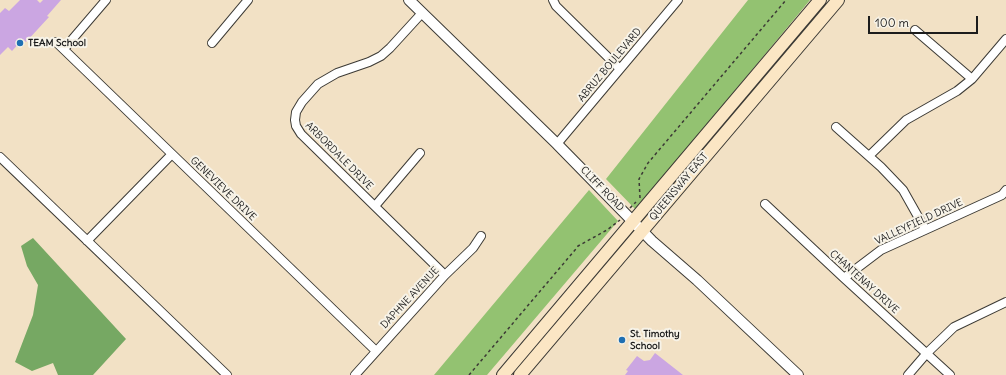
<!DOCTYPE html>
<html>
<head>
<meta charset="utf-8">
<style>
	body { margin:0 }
	#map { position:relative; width:1006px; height:375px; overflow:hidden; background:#f2e1c5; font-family:Delius,sans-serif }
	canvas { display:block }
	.scale { position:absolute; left:868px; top:16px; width:110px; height:18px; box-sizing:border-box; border:2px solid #1c1c1c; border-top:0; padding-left:5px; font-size:12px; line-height:14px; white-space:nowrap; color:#1c1c1c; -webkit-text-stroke:3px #f7f3e8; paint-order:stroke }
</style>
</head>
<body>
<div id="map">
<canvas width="1006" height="375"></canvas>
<div class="scale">100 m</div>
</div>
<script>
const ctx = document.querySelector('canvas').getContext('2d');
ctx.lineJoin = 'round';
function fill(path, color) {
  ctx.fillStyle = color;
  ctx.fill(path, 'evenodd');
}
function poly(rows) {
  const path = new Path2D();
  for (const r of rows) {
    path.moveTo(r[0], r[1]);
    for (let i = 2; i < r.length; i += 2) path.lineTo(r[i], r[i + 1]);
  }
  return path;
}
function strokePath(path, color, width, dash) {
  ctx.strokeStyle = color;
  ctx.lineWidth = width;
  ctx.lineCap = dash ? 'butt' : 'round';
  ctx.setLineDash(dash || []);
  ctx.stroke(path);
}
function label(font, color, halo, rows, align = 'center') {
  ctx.font = font + ' Delius,sans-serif';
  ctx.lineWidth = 4;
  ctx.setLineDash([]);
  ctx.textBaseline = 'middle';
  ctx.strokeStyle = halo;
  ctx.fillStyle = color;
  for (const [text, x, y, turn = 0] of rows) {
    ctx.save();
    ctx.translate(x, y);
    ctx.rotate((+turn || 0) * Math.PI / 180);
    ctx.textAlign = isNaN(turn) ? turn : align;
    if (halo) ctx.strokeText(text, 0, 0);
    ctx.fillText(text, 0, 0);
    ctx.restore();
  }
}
fill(poly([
	[748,0,810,0,636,210,606,179],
	[589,190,618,221,487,375,434,375]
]), '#93c271');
fill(poly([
	[33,238,126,339,93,375,58,375,53,363,32,371,15,362,33,315,38,285,27,266,21,246]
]), '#76a863');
fill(poly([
	[20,0,37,0,40,3,43,0,61,0,47,16,49,17,26,42,23,39,12,51,8,47,0,55,0,13,5,8,9,11],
	[655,353,683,375,625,375,628,371,626,370,637,356,644,361,650,360]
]), '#cba6e2');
const minor = poly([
	[553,0,556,6,620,69],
	[422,13,390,48,381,56,369,62,337,73,318,84,302,102,296,112,295,120,296,126,301,134,445,275],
	[915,30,972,79],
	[56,42,376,351],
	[212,43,248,0],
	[64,49,106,0],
	[836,127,881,167,903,190,925,229],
	[557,144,678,0],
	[869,156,906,120,957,91,972,79,1006,39],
	[0,157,227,375],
	[765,204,844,278,950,375],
	[375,206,420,153],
	[87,241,172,154],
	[844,278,881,250,1002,195,1006,190],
	[355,375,445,275,473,248,481,236],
	[908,375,927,353,954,327,1006,302]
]);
const tertiary = poly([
	[409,0,557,144,652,241,697,280,798,375]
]);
const secondary = poly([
	[503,375,820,0],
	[520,375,838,0]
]);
strokePath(minor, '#3c3a35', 10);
strokePath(tertiary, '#3c3a35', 12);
strokePath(secondary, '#3c3a35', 14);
strokePath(poly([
	[640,198,639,179,648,163,786,0],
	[630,208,636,202],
	[469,375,575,250,578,246,607,230,620,220]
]), '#3c3a35', 1.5, [3, 3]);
strokePath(minor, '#fff', 8);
strokePath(tertiary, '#fff', 10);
strokePath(secondary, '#fbe6c4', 12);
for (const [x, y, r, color] of [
	[20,43,4,"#1f6fb2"],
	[622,340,4,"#1f6fb2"]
]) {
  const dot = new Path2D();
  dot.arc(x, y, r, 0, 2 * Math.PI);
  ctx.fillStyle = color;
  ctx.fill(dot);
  strokePath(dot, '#f7f3e8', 1.5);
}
label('bold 10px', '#1c1c1c', '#f7f3e8', [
	["TEAM School",28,43],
	["St. Timothy",630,334],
	["School",630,346]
], 'left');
label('10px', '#1c1c1c', '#f7f3e8', [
	["ABRUZ BOULEVARD",610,65,-50],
	["ARBORDALE DRIVE",339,156,45],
	["QUEENSWAY EAST",679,187,-50],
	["GENEVIEVE DRIVE",223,189,44],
	["CLIFF ROAD",602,189,46],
	["VALLEYFIELD DRIVE",919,222,-25],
	["CHANTENAY DRIVE",864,282,42],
	["DAPHNE AVENUE",410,298,-47]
]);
</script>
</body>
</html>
